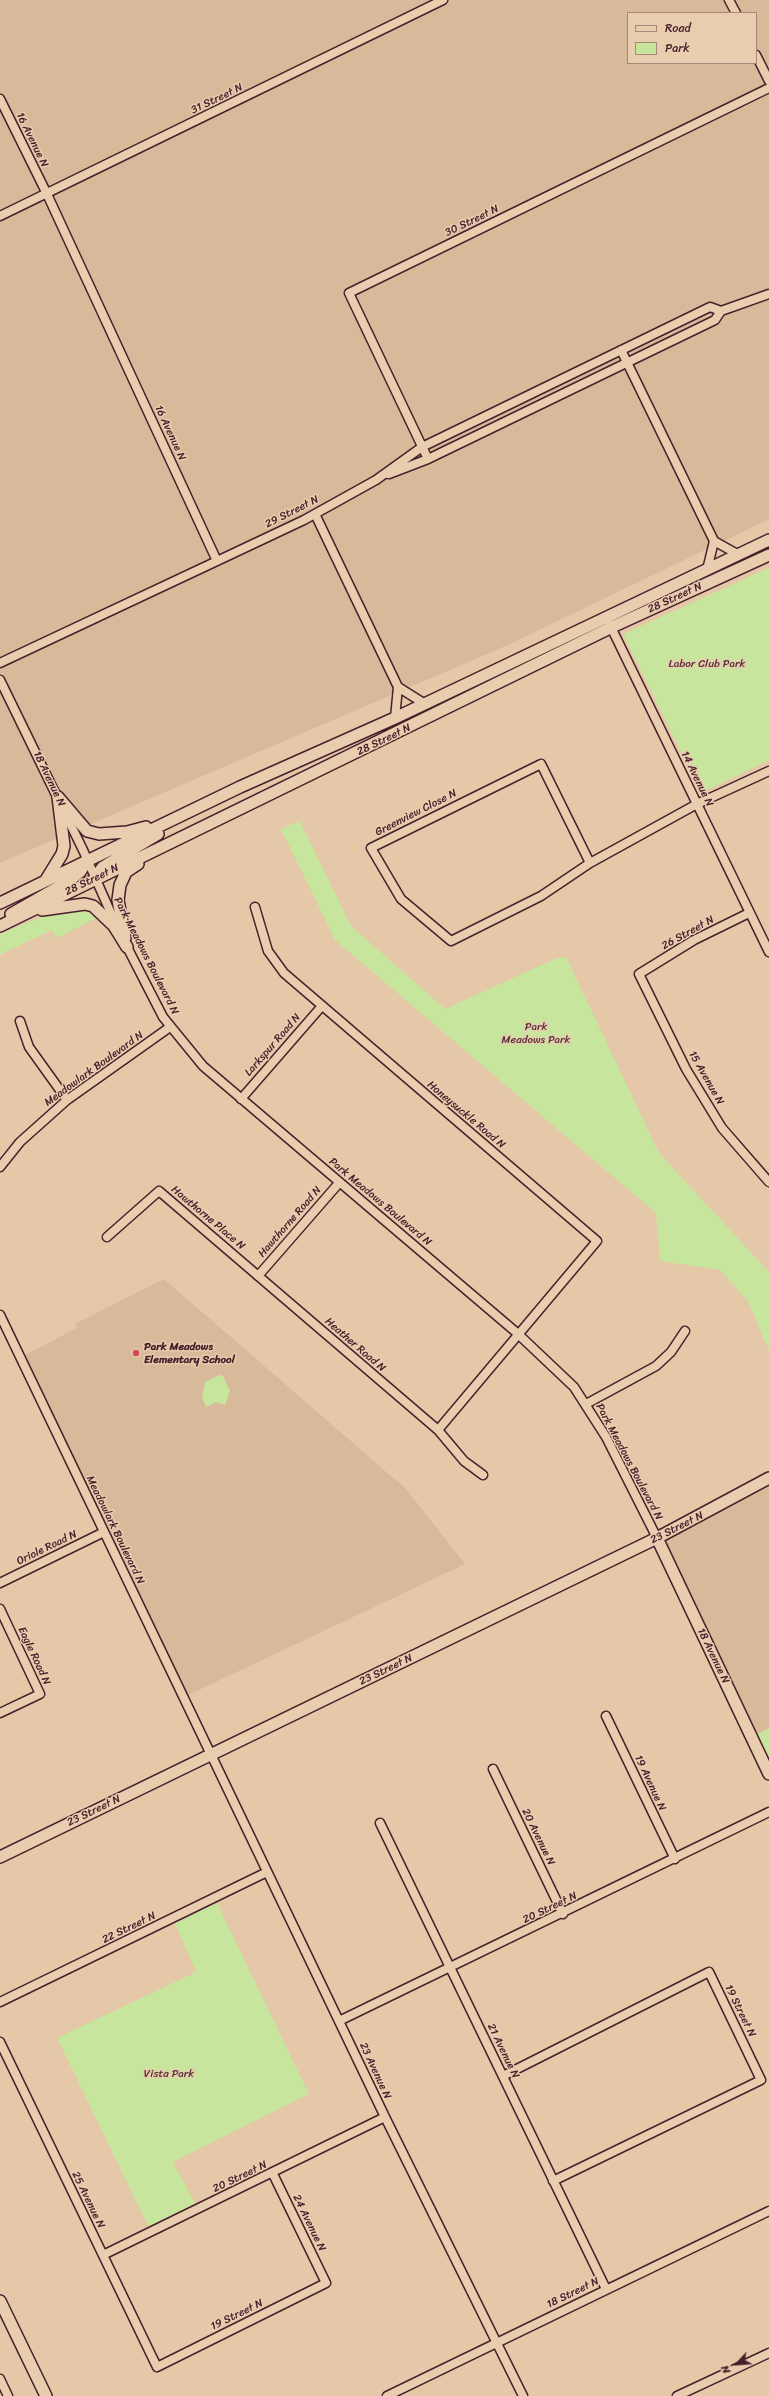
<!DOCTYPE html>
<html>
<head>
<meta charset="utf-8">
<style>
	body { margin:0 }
	#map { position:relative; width:769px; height:2396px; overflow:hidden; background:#e5c8a8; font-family:Sriracha,sans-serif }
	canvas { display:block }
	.legend { position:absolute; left:627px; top:12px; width:130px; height:52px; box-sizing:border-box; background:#e8cdaf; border:1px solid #a9877a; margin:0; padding:5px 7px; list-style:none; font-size:12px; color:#4a1f2b }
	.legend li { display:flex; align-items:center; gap:8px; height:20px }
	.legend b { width:20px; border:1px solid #a9877a }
	.north { position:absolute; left:717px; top:2344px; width:40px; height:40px; -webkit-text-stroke:3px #e8cdaf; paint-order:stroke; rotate:244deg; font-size:11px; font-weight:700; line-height:16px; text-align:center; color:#4a1f2b }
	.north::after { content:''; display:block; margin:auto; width:14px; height:18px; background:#4a1f2b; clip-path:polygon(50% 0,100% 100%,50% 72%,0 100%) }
</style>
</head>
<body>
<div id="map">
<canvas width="769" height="2396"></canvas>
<ul class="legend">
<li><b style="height:5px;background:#e8cdaf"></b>Road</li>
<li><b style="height:11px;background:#c7e59c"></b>Park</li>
</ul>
<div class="north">N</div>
</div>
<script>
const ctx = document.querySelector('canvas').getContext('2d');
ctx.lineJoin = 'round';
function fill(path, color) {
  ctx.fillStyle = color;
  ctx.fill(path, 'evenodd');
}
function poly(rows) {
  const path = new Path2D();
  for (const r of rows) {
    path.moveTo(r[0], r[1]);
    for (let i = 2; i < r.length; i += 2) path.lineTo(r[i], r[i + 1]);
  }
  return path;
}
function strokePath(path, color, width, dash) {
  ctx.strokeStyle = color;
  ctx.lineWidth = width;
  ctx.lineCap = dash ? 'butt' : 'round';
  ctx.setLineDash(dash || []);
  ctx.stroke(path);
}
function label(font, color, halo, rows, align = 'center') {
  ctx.font = font + ' Sriracha,sans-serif';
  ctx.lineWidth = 3;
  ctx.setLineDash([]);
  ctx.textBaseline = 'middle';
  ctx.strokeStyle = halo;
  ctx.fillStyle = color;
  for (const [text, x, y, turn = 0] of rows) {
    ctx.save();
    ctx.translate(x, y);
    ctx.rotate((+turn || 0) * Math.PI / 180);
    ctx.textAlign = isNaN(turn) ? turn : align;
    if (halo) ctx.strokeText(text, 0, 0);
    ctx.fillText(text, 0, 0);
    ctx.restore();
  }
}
fill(poly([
	[0,0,769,0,769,519,510,644,0,863],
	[628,13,756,13,756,63,628,63],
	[164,1279,406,1489,465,1564,184,1697,19,1358,77,1328,75,1324],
	[769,1478,769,1728,752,1737,657,1538]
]), '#d8b999');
fill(poly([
	[769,568,769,760,701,793,623,634],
	[300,821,351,926,445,1009,557,958,566,957,659,1153,769,1272,769,1351,748,1301,720,1270,660,1261,656,1213,335,940,281,829],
	[77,908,98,917,57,938,52,930,0,955,0,934,51,913],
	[219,1375,223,1376,230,1391,225,1405,216,1402,206,1407,202,1397,205,1382],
	[769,1728,769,1774,752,1737],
	[215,1899,309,2094,173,2162,198,2209,151,2232,57,2038,196,1972,173,1919]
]), '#c7e59c');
const street = poly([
	[729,0,736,13],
	[756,55,769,81],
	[0,99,47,194,217,561,0,663],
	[0,216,443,0],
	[721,311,769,294],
	[621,350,714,541,739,555],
	[428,459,349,293,769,88],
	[389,474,428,459,715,320,721,311],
	[315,514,398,687,395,718],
	[217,561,304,520,376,480,422,447,710,307,721,311],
	[707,570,714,541],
	[609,623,769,952],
	[0,680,83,850,117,927],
	[398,687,425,704],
	[590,863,541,764,371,848,401,899,451,941,541,896,590,863,697,804,769,771],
	[255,907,268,951,284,973,597,1241,438,1430],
	[749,913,694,940,639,974,686,1069,722,1128,769,1182],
	[125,943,163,1017,203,1066,517,1333,574,1387,606,1437,657,1538],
	[20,1021,29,1047,67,1100],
	[241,1099,321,1007],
	[0,1167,20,1142,67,1100,170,1027],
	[107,1237,159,1191,438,1430,464,1461,483,1475],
	[258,1276,339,1183],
	[0,1315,385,2117,523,2396],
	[586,1404,656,1366,671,1352,685,1331],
	[0,1583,104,1532],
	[0,1609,40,1694,0,1713],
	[606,1716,675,1859],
	[493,1769,563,1914],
	[380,1823,606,2289],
	[0,2002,267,1872],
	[339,2021,769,1812],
	[0,2042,157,2367,326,2283,273,2174],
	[503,2076,709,1972,761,2080,553,2181],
	[103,2255,385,2117],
	[0,2379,8,2396],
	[387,2396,769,2211],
	[677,2396,769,2353]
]);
const secondary = poly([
	[58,797,87,831,99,834,127,832,146,827],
	[96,876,103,867,158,834],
	[46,880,62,854,64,846,58,797],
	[0,903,240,787,395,718,769,540],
	[42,910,85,904,93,906,114,926,127,947],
	[11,914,69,881,80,872,85,864],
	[0,926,612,627,769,555],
	[125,938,118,900,120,885,126,872,138,864],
	[657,1538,769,1774],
	[0,1857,657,1538,769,1478],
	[0,2301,46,2396]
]);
strokePath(street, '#4a1f2b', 11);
strokePath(secondary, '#4a1f2b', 14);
strokePath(street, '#e8cdaf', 8);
strokePath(secondary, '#e8cdaf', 11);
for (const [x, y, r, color] of [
	[136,1353,4,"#d1495b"]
]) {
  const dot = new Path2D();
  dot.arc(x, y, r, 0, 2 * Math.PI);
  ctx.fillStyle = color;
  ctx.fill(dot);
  strokePath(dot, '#e8cdaf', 1.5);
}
label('11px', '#4a1f2b', '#e8cdaf', [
	["31 Street N",217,99,-26],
	["16 Avenue N",32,140,64],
	["30 Street N",472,221,-26],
	["16 Avenue N",170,433,65],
	["29 Street N",292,512,-27],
	["28 Street N",675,598,-25],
	["28 Street N",384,740,-26],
	["18 Avenue N",49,779,64],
	["14 Avenue N",697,779,64],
	["Greenview Close N",416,813,-27],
	["28 Street N",92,880,-26],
	["26 Street N",688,933,-29],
	["Park Meadows Boulevard N",146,956,63],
	["Larkspur Road N",273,1045,-49],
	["Meadowlark Boulevard N",94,1069,-36],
	["15 Avenue N",706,1078,60],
	["Honeysuckle Road N",466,1115,40],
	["Park Meadows Boulevard N",380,1202,40],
	["Hawthorne Place N",208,1218,40],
	["Hawthorne Road N",290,1222,-49],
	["Heather Road N",355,1345,41],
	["Park Meadows Boulevard N",629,1462,62],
	["23 Street N",677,1528,-27],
	["Meadowlark Boulevard N",115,1530,64],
	["Oriole Road N",47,1548,-26],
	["Eagle Road N",34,1656,65],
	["18 Avenue N",713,1656,64],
	["23 Street N",386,1670,-26],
	["19 Avenue N",650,1783,65],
	["23 Street N",94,1811,-26],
	["20 Avenue N",538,1837,64],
	["20 Street N",550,1908,-26],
	["22 Street N",129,1928,-26],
	["19 Street N",740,2011,64],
	["21 Avenue N",503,2051,64],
	["23 Avenue N",375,2071,65],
	["20 Street N",240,2177,-26],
	["25 Avenue N",88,2200,64],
	["24 Avenue N",309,2223,64],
	["18 Street N",573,2293,-26],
	["19 Street N",237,2315,-26]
]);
label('11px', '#563336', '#e8cdaf', [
	["Labor Club Park",707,664],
	["Park",536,1027],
	["Meadows Park",536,1040],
	["Vista Park",169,2074]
]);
label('bold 11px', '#4a1f2b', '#e8cdaf', [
	["Park Meadows",144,1347],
	["Elementary School",144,1360]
], 'left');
</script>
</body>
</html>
